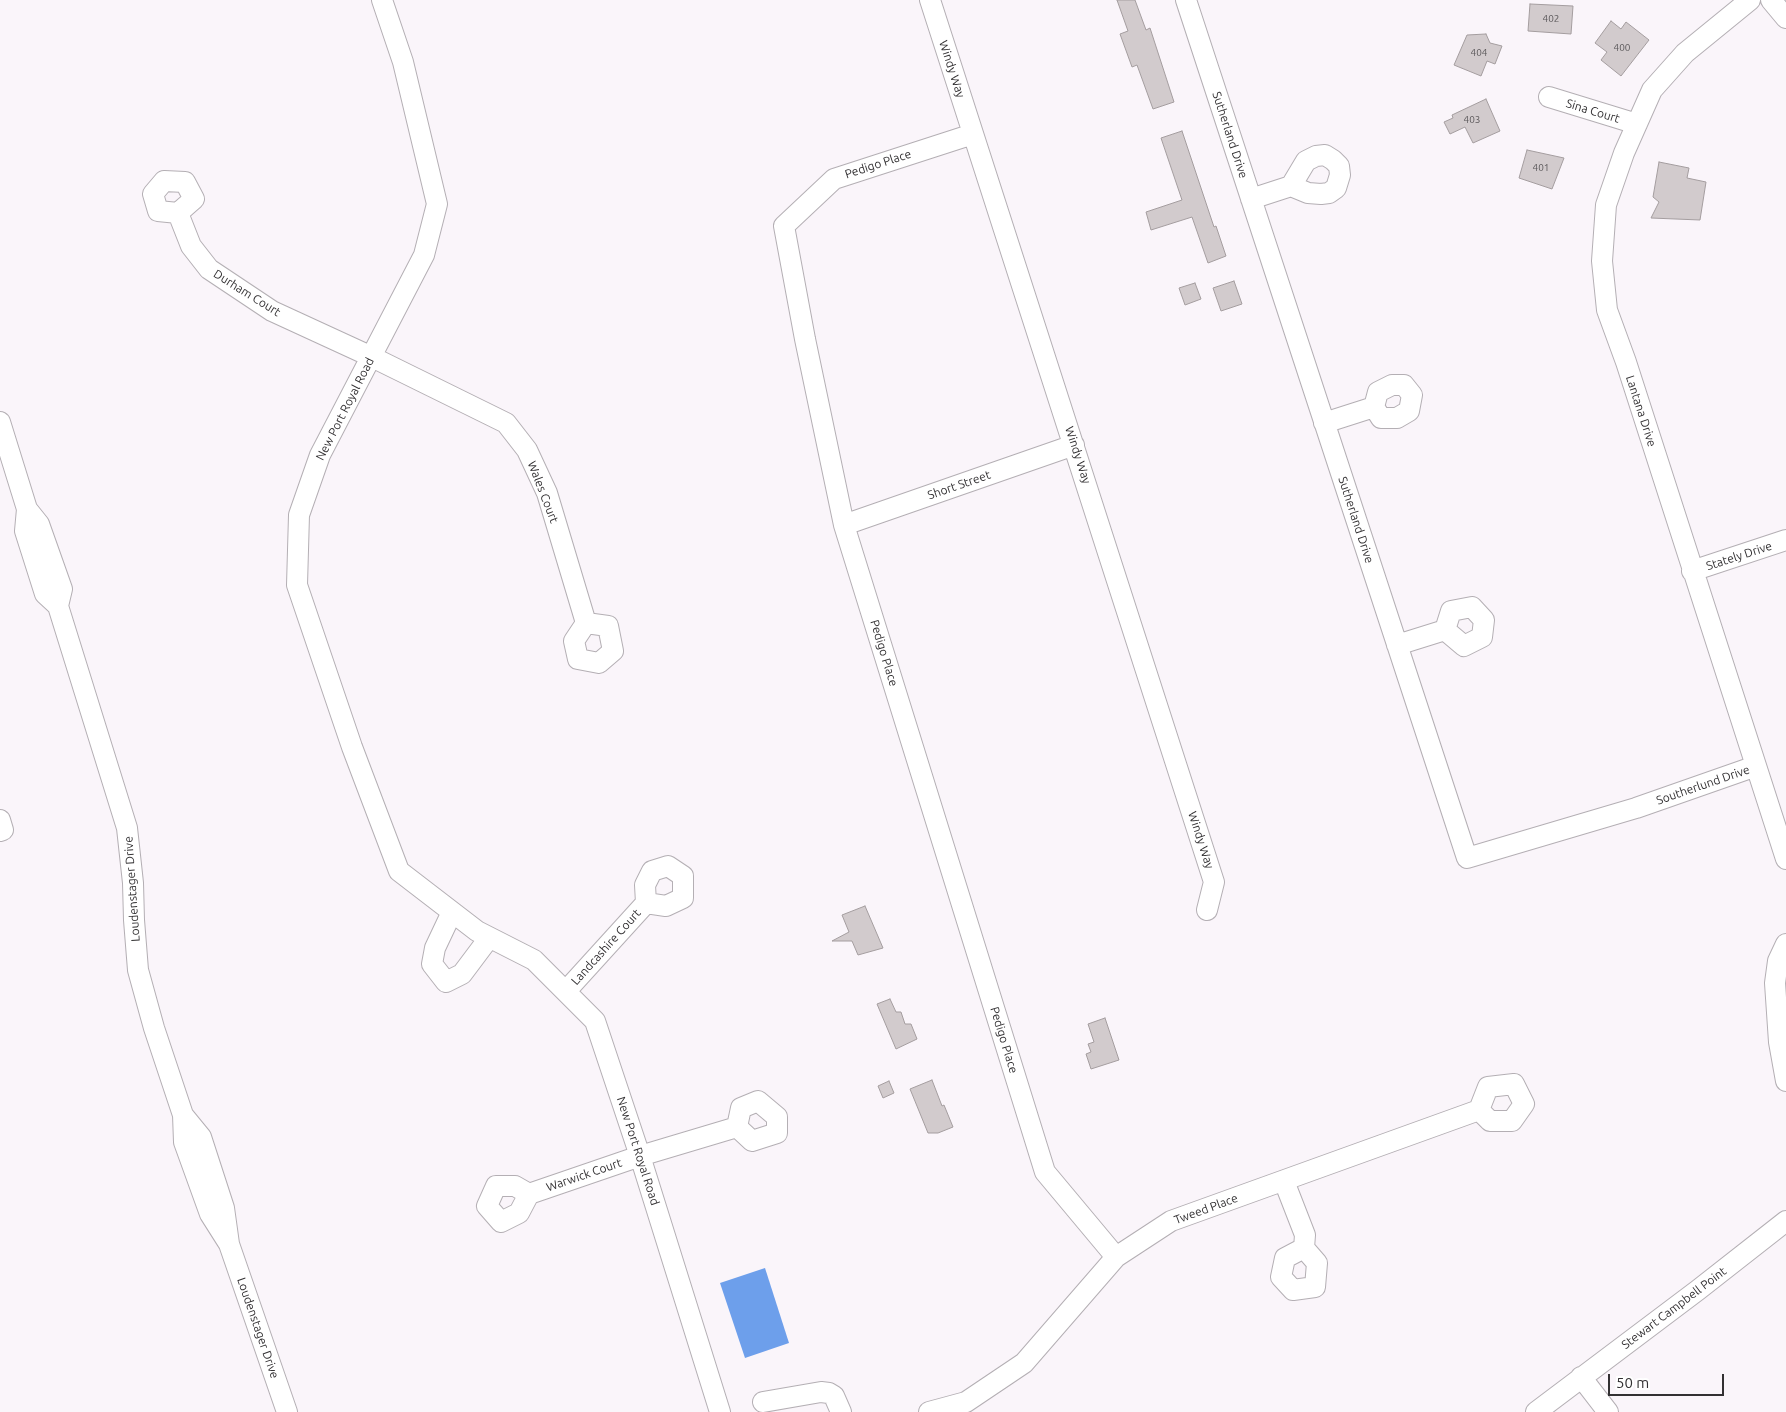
<!DOCTYPE html>
<html>
<head>
<meta charset="utf-8">
<style>
	body { margin:0 }
	#map { position:relative; width:1786px; height:1412px; overflow:hidden; background:#faf5fa; font-family:Ubuntu,sans-serif }
	canvas { display:block }
	.scale { position:absolute; left:1608px; top:1374px; width:116px; height:22px; box-sizing:border-box; border:2px solid #323032; border-top:0; padding-left:6px; font-size:15px; line-height:18px; white-space:nowrap; color:#323032; -webkit-text-stroke:4px #fff; paint-order:stroke }
</style>
</head>
<body>
<div id="map">
<canvas width="1786" height="1412"></canvas>
<div class="scale">50 m</div>
</div>
<script>
const ctx = document.querySelector('canvas').getContext('2d');
ctx.lineJoin = 'round';
function fill(path, color) {
  ctx.fillStyle = color;
  ctx.fill(path, 'evenodd');
}
function poly(rows) {
  const path = new Path2D();
  for (const r of rows) {
    path.moveTo(r[0], r[1]);
    for (let i = 2; i < r.length; i += 2) path.lineTo(r[i], r[i + 1]);
  }
  return path;
}
function strokePath(path, color, width, dash) {
  ctx.strokeStyle = color;
  ctx.lineWidth = width;
  ctx.lineCap = dash ? 'butt' : 'round';
  ctx.setLineDash(dash || []);
  ctx.stroke(path);
}
function label(font, color, halo, rows, align = 'center') {
  ctx.font = font + ' Ubuntu,sans-serif';
  ctx.lineWidth = 4;
  ctx.setLineDash([]);
  ctx.textBaseline = 'middle';
  ctx.strokeStyle = halo;
  ctx.fillStyle = color;
  for (const [text, x, y, turn = 0] of rows) {
    ctx.save();
    ctx.translate(x, y);
    ctx.rotate((+turn || 0) * Math.PI / 180);
    ctx.textAlign = isNaN(turn) ? turn : align;
    if (halo) ctx.strokeText(text, 0, 0);
    ctx.fillText(text, 0, 0);
    ctx.restore();
  }
}
fill(poly([
	[765,1268,789,1343,745,1358,720,1283]
]), '#6d9feb');
const building = poly([
	[1117,0,1135,0,1146,30,1150,28,1174,102,1153,109,1137,65,1132,67,1120,34,1128,31,1117,0],
	[1530,4,1573,6,1571,34,1528,31,1530,4],
	[1611,21,1621,29,1626,22,1649,40,1621,76,1601,60,1607,52,1595,43,1611,21],
	[1486,34,1490,43,1502,46,1495,64,1487,61,1481,76,1454,65,1467,35,1486,34],
	[1486,99,1500,131,1473,143,1465,127,1450,134,1444,122,1453,118,1452,115,1486,99],
	[1182,131,1214,227,1216,226,1226,256,1208,263,1192,217,1151,230,1146,212,1182,200,1161,138,1182,131],
	[1527,150,1564,158,1552,189,1519,178,1527,150],
	[1659,162,1689,168,1687,178,1706,182,1700,220,1651,218,1659,202,1653,197,1659,162],
	[1234,281,1242,304,1221,311,1213,288,1234,281],
	[1195,283,1201,299,1185,305,1179,288,1195,283],
	[865,906,883,948,858,955,852,941,832,941,849,932,842,915,865,906],
	[890,999,896,1012,901,1012,905,1024,911,1024,917,1039,896,1049,877,1004,890,999],
	[1105,1018,1119,1060,1091,1069,1086,1054,1091,1052,1088,1044,1094,1042,1088,1024,1105,1018],
	[932,1080,942,1106,944,1105,953,1127,938,1133,928,1133,910,1089,932,1080],
	[889,1081,894,1093,883,1098,878,1086,889,1081]
]);
fill(building, '#d2cbcd');
strokePath(building, '#a49d9f', 1);
const minor = poly([
	[382,0,403,62,437,204,424,255,320,455,299,515,297,585,352,747,399,871,477,931,534,960,595,1021,640,1156,720,1412],
	[930,0,1214,882,1207,910],
	[1186,0,1467,858,1636,808,1756,766],
	[1750,0,1685,53,1652,90,1624,153,1606,205,1602,261,1607,310,1626,362,1786,859],
	[1771,0,1786,18],
	[1549,97,1637,124],
	[973,134,834,179,784,226,805,339,844,525,1045,1172,1116,1257],
	[1251,199,1291,186,1306,161,1316,156,1325,155,1333,160,1339,166,1340,175,1336,188,1329,193,1321,194,1308,193,1291,186],
	[178,213,158,211,153,194,164,181,185,182,194,199,178,213,191,246,209,269,272,311,372,357,506,423,527,450,547,493,586,623,608,626,613,651,599,663,578,659,574,641,586,623],
	[0,422,27,509,25,531,45,594,58,606],
	[1324,423,1374,407,1378,392,1392,385,1404,385,1412,395,1409,411,1397,418,1381,418,1374,407],
	[27,509,39,524,62,589,58,606,127,828,133,883,134,920,138,970,154,1028,183,1115,184,1142,210,1214,229,1244],
	[844,525,1074,445],
	[1692,571,1786,540],
	[1397,645,1445,630,1464,646,1482,637,1484,620,1472,607,1451,611,1445,630],
	[0,820,3,830,0,831],
	[452,912,435,948,432,964,446,982,462,974,489,938],
	[1786,944,1778,961,1775,983,1779,1042,1786,1081],
	[566,991,646,903,666,906,683,898,683,876,668,866,652,871,645,885,646,903],
	[183,1115,201,1137,224,1208,229,1244,287,1412],
	[1284,1181,1305,1235,1304,1248,1285,1258,1281,1277,1293,1290,1315,1287,1317,1263,1304,1248],
	[529,1194,519,1213,501,1222,487,1206,496,1186,515,1186,529,1194,640,1156,737,1127,752,1141,777,1133,777,1117,758,1101,741,1108,737,1127],
	[1581,1377,1608,1412],
	[763,1402,821,1392,829,1393,834,1396,841,1412],
	[929,1412,966,1402,1024,1363,1116,1257,1171,1221,1479,1110,1488,1087,1514,1084,1524,1104,1512,1121,1490,1121,1479,1110],
	[1536,1412,1698,1290,1786,1221]
]);
strokePath(minor, '#b4afb4', 22);
strokePath(minor, '#fff', 20);
label('10px', '#5a5759', null, [
	["402",1551,19],
	["400",1622,48],
	["404",1479,53],
	["403",1472,120],
	["401",1541,168]
]);
label('12px', '#323032', '#fff', [
	["Windy Way",952,69,72],
	["Sina Court",1593,111,17],
	["Sutherland Drive",1230,135,72],
	["Pedigo Place",878,164,-18],
	["Durham Court",247,293,32],
	["New Port Royal Road",345,409,-63],
	["Lantana Drive",1641,411,72],
	["Windy Way",1078,455,72],
	["Short Street",959,485,-19],
	["Wales Court",543,492,69],
	["Sutherland Drive",1356,520,72],
	["Stately Drive",1739,556,-18],
	["Pedigo Place",884,653,73],
	["Southerlund Drive",1703,785,-19],
	["Windy Way",1201,840,72],
	["Loudenstager Drive",132,889,-94],
	["Landcashire Court",606,947,-48],
	["Pedigo Place",1004,1040,73],
	["New Port Royal Road",638,1151,72],
	["Warwick Court",584,1175,-19],
	["Tweed Place",1206,1209,-20],
	["Stewart Campbell Point",1674,1308,-37],
	["Loudenstager Drive",258,1328,71]
]);
</script>
</body>
</html>
